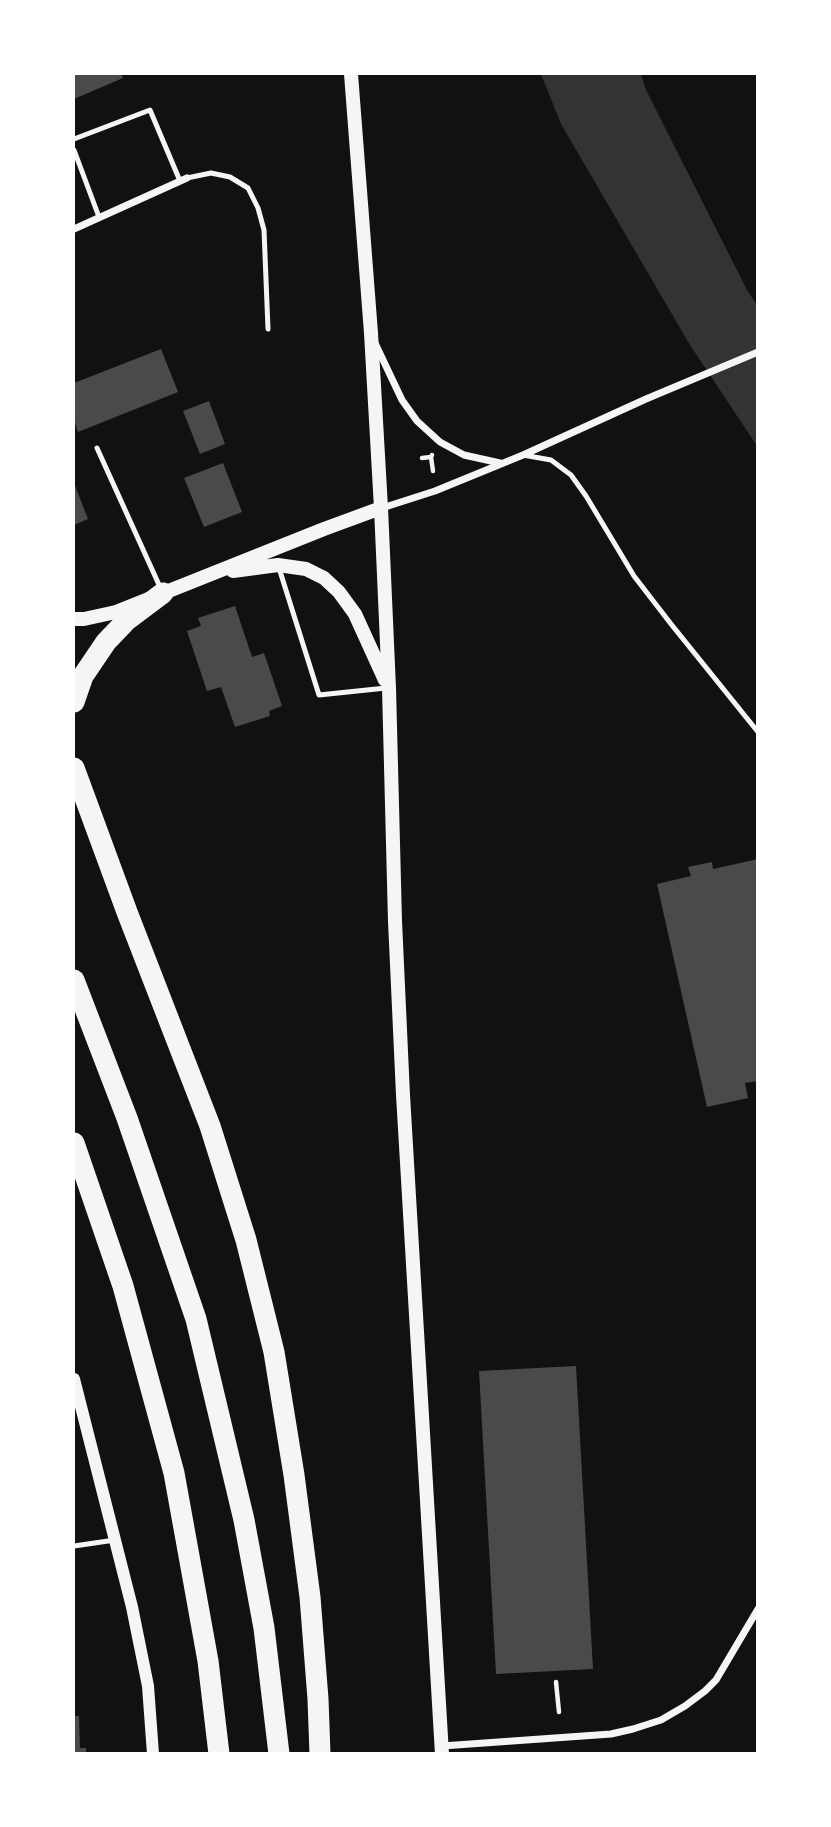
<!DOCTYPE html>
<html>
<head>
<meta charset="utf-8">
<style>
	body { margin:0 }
	#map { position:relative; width:831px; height:1827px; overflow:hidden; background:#111; font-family:"Fira Sans Condensed",sans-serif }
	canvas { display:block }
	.frame { position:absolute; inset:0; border:75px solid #fff; pointer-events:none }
</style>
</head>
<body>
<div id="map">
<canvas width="831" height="1827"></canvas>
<div class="frame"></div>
</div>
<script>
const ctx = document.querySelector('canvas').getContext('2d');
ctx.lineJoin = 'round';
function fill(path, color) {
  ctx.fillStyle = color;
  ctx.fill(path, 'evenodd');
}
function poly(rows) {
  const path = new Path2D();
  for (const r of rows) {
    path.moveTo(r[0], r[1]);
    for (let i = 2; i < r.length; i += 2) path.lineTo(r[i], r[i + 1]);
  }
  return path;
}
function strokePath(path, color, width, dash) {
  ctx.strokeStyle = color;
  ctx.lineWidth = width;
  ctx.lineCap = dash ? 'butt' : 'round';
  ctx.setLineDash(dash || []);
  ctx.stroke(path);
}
fill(poly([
	[541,74,641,74,646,90,747,290,757,305,757,444,755,443,690,345,561,124]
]), '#333');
fill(poly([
	[74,74,121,74,123,78,74,99],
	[161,349,178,392,78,432,74,420,74,383],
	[209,401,225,444,200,454,183,411],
	[223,463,242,512,204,527,184,478],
	[74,483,88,519,74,525],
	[235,606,252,657,264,653,282,706,269,711,270,716,235,727,221,687,207,691,187,631,201,626,198,618],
	[758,859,758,1081,745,1083,748,1098,707,1107,657,884,691,876,688,867,712,862,713,869],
	[576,1366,593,1669,496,1674,479,1371],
	[74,1716,79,1716,80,1748,86,1748,86,1754,74,1754]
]), '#4a4a4a');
strokePath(poly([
	[432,455,431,457,433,471],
	[422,458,431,457],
	[556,1682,559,1712]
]), '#f5f5f5', 4.5);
strokePath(poly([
	[74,139,150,110,180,181],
	[74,150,99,217],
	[187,178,211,173,230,177,248,188,258,208,264,230,268,329],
	[97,448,160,587],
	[523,455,551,460,571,475,586,496,634,576,671,624,758,732],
	[279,568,319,695,386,688],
	[74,1546,115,1540]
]), '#f5f5f5', 5);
strokePath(poly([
	[74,229,187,178],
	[375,343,402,400,417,421,440,442,464,455,500,463],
	[382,508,435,491,523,455,646,399,758,352],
	[442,1746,611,1734,633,1729,661,1720,685,1706,705,1691,716,1680,758,1609]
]), '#f5f5f5', 7);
strokePath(poly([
	[74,1379,132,1607,148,1686,153,1754]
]), '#f5f5f5', 12);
strokePath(poly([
	[351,74,371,333,381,508,389,688,395,921,403,1095,442,1754],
	[233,571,278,565,306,569,324,578,339,592,355,614,385,680],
	[74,619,84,619,116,612,324,529,381,508]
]), '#f5f5f5', 14);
strokePath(poly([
	[74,702,83,676,106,642,127,620,163,593],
	[74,768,127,912,210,1126,246,1240,274,1352,294,1475,310,1597,318,1699,320,1754],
	[74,980,127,1118,196,1319,244,1520,264,1628,279,1754],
	[74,1143,123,1286,174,1473,208,1661,219,1754]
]), '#f5f5f5', 21);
</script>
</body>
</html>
